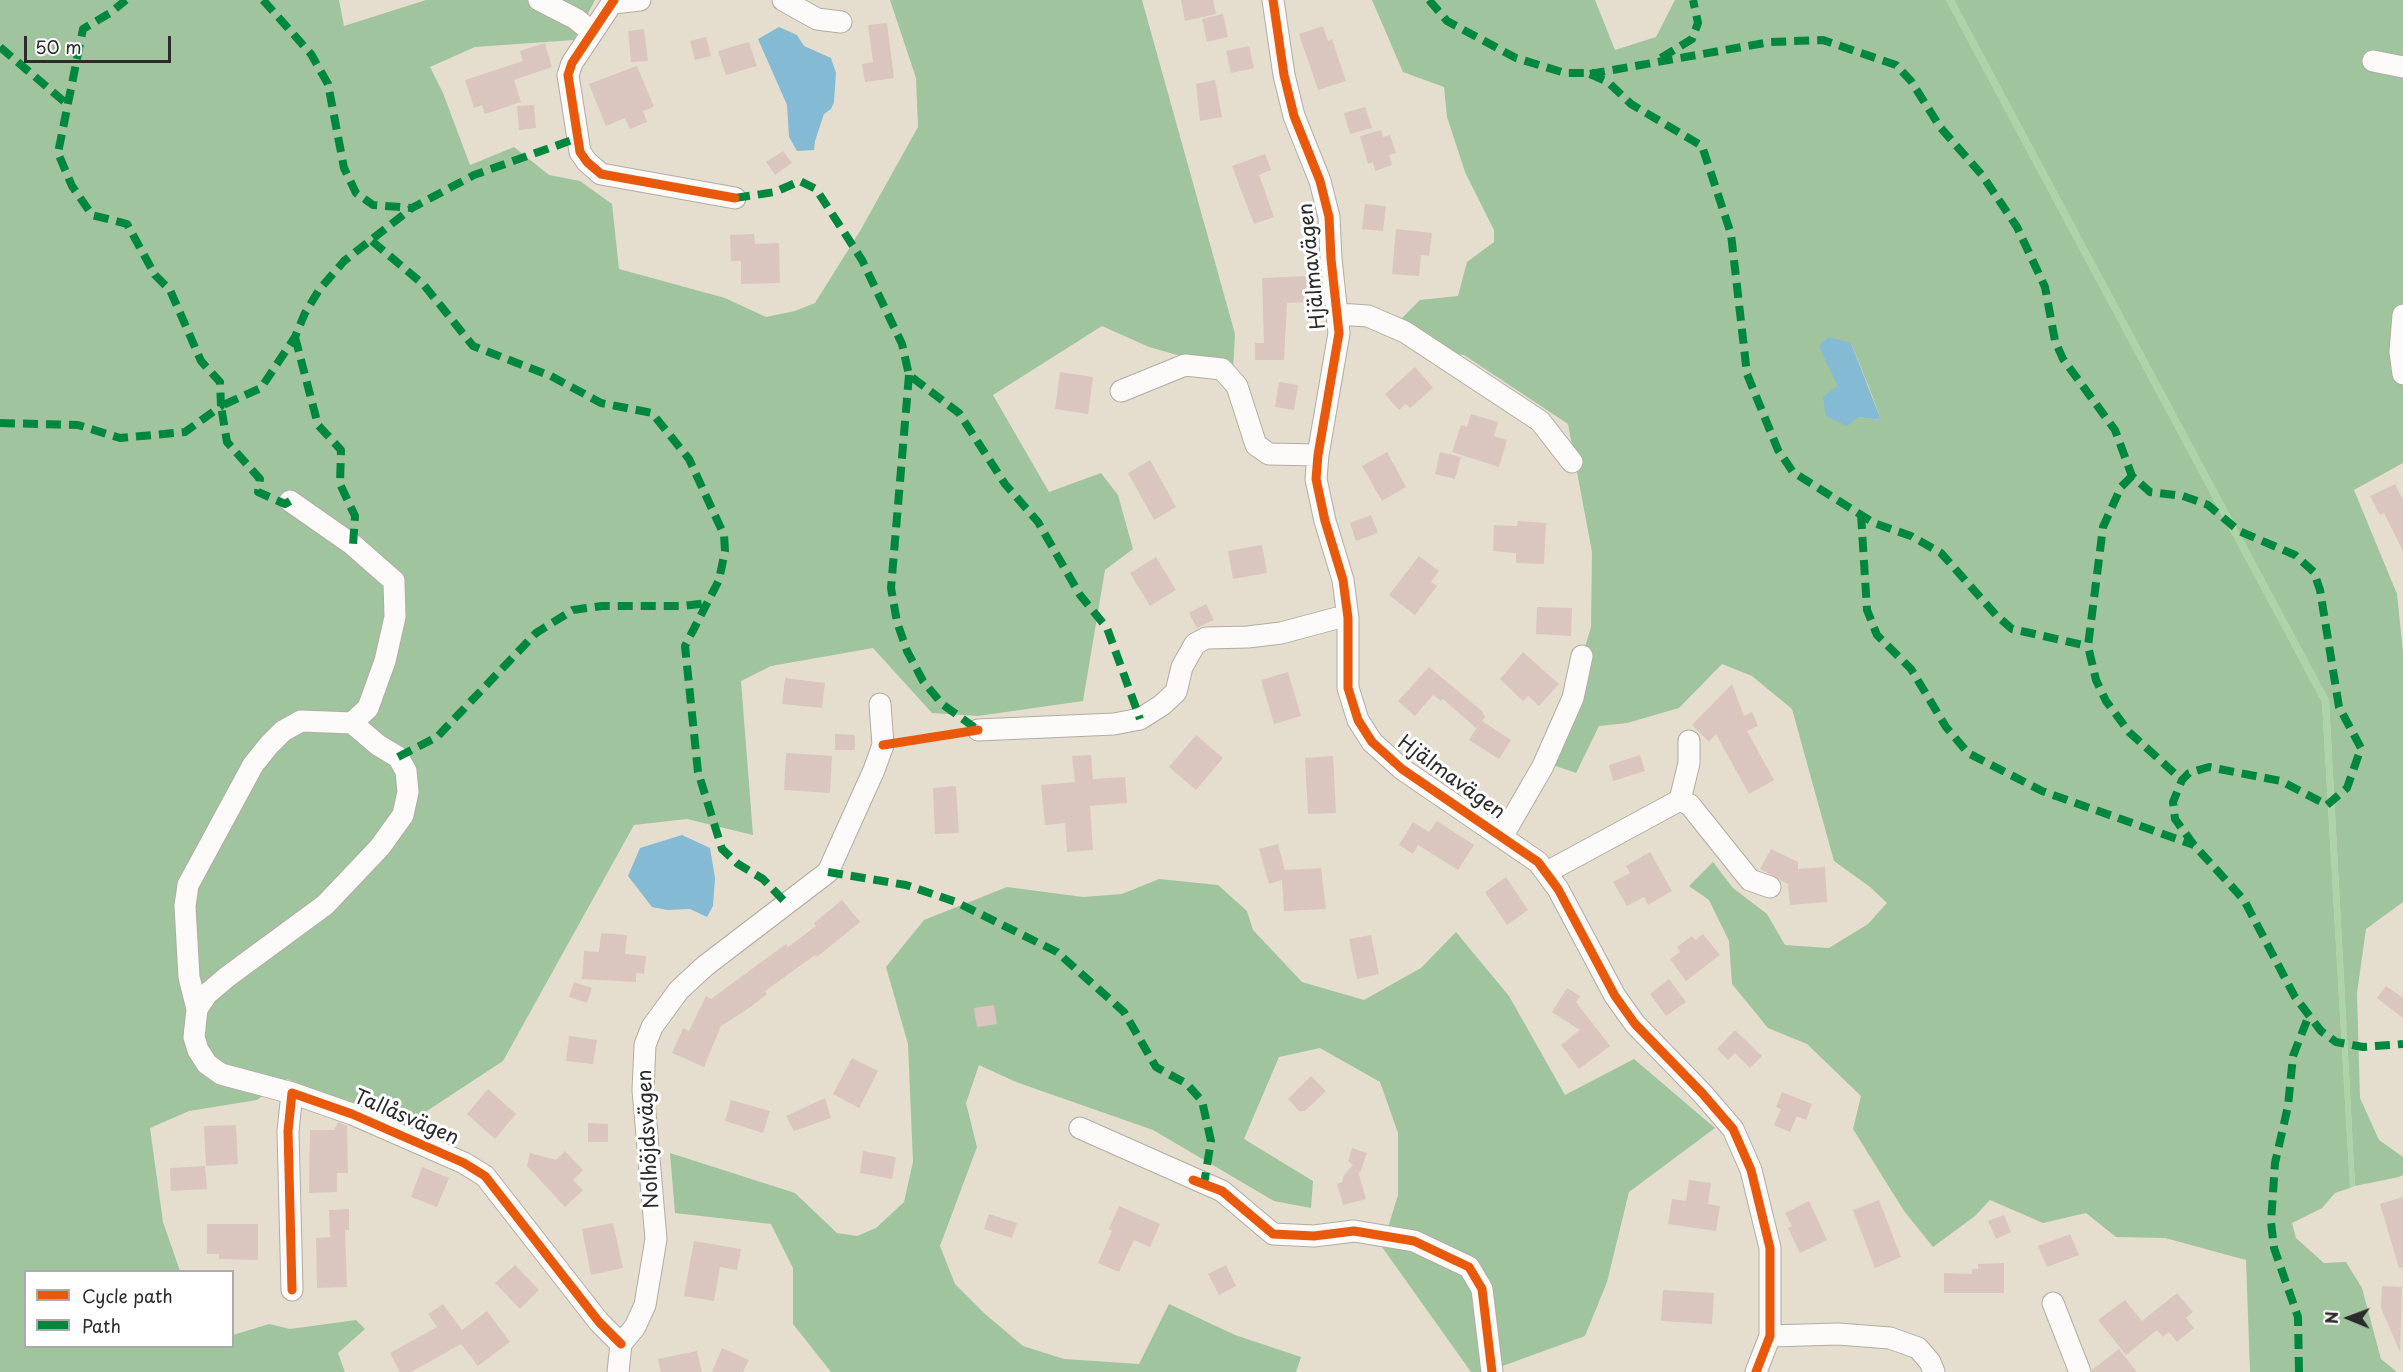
<!DOCTYPE html>
<html>
<head>
<meta charset="utf-8">
<style>
	body { margin:0 }
	#map { position:relative; width:2403px; height:1372px; overflow:hidden; background:#e5dece; font-family:"Playpen Sans",sans-serif }
	canvas { display:block }
	.legend { position:absolute; left:24px; top:1270px; width:210px; height:78px; box-sizing:border-box; background:#fff; border:2px solid #aaa; margin:0; padding:8px 10px; list-style:none; font-size:18px; color:#2b2b2b }
	.legend li { display:flex; align-items:center; gap:12px; height:30px }
	.legend b { width:30px; border:2px solid #aaa }
	.north { position:absolute; left:2319px; top:1288px; width:60px; height:60px; -webkit-text-stroke:4px #fff; paint-order:stroke; rotate:271deg; font-size:16px; font-weight:700; line-height:24px; text-align:center; color:#2b2b2b }
	.north::after { content:''; display:block; margin:auto; width:21px; height:27px; background:#2b2b2b; clip-path:polygon(50% 0,100% 100%,50% 72%,0 100%) }
	.scale { position:absolute; left:24px; top:36px; width:147px; height:27px; box-sizing:border-box; border:3px solid #2b2b2b; border-top:0; padding-left:8px; font-size:18px; line-height:21px; white-space:nowrap; color:#2b2b2b; -webkit-text-stroke:4px #fff; paint-order:stroke }
</style>
</head>
<body>
<div id="map">
<canvas width="2403" height="1372"></canvas>
<ul class="legend">
<li><b style="height:8px;background:#e8590c"></b>Cycle path</li>
<li><b style="height:8px;background:#00873e"></b>Path</li>
</ul>
<div class="north">N</div>
<div class="scale">50 m</div>
</div>
<script>
const ctx = document.querySelector('canvas').getContext('2d');
ctx.lineJoin = 'round';
function fill(path, color) {
  ctx.fillStyle = color;
  ctx.fill(path, 'evenodd');
}
function poly(rows) {
  const path = new Path2D();
  for (const r of rows) {
    path.moveTo(r[0], r[1]);
    for (let i = 2; i < r.length; i += 2) path.lineTo(r[i], r[i + 1]);
  }
  return path;
}
function strokePath(path, color, width, dash) {
  ctx.strokeStyle = color;
  ctx.lineWidth = width;
  ctx.lineCap = dash ? 'butt' : 'round';
  ctx.setLineDash(dash || []);
  ctx.stroke(path);
}
function label(font, color, halo, rows, align = 'center') {
  ctx.font = font + ' "Playpen Sans",sans-serif';
  ctx.lineWidth = 6;
  ctx.setLineDash([]);
  ctx.textBaseline = 'middle';
  ctx.strokeStyle = halo;
  ctx.fillStyle = color;
  for (const [text, x, y, turn = 0] of rows) {
    ctx.save();
    ctx.translate(x, y);
    ctx.rotate((+turn || 0) * Math.PI / 180);
    ctx.textAlign = isNaN(turn) ? turn : align;
    if (halo) ctx.strokeText(text, 0, 0);
    ctx.fillText(text, 0, 0);
    ctx.restore();
  }
}
fill(poly([
	[1946,0,1954,0,2329,700,2355,1186,2350,1188,2322,702]
]), '#add4a8');
fill(poly([
	[0,0,339,0,344,26,426,0,595,0,574,40,475,47,430,67,443,93,470,165,514,147,549,175,580,181,612,204,619,269,725,298,766,317,795,311,815,303,860,231,918,127,916,78,890,0,1142,0,1235,334,1233,371,1149,347,1102,326,993,395,1049,492,1101,473,1118,495,1133,549,1105,570,1083,701,978,716,932,713,873,648,771,666,741,681,753,835,687,819,634,825,503,1061,401,1128,287,1079,257,1100,189,1111,150,1128,163,1222,180,1271,26,1272,26,1346,232,1346,233,1335,269,1324,290,1329,356,1320,365,1329,338,1353,345,1372,0,1372],
	[1372,0,1595,0,1615,50,1656,37,1675,0,1946,0,2322,702,2350,1188,2335,1193,2322,1208,2292,1223,2296,1238,2324,1263,2346,1262,2362,1288,2381,1359,2397,1372,2250,1372,2246,1260,2165,1238,2116,1237,2086,1213,2043,1223,1990,1200,1975,1216,1933,1247,1904,1211,1853,1129,1861,1096,1807,1044,1768,1028,1732,984,1729,941,1709,900,1689,886,1713,862,1733,888,1767,914,1785,945,1829,948,1868,924,1887,903,1870,887,1834,861,1792,709,1752,676,1722,664,1679,708,1627,723,1599,726,1576,773,1550,764,1591,627,1592,552,1568,424,1464,355,1448,353,1432,337,1401,319,1420,300,1458,296,1467,262,1494,242,1494,230,1465,172,1447,117,1444,87,1403,72],
	[1851,343,1870,390,1881,420,1858,417,1819,347],
	[1954,0,2403,0,2403,463,2354,490,2397,594,2403,652,2403,902,2366,929,2357,993,2360,1098,2379,1140,2403,1157,2403,1175,2399,1177,2355,1186,2329,700],
	[1159,879,1218,885,1247,911,1253,930,1302,982,1364,1000,1421,968,1456,932,1509,996,1565,1095,1634,1059,1715,1128,1629,1192,1607,1282,1585,1336,1486,1372,1471,1372,1382,1247,1398,1195,1398,1133,1380,1082,1320,1048,1279,1057,1244,1139,1313,1181,1311,1208,1274,1201,1153,1130,1016,1082,979,1065,966,1103,977,1147,940,1246,955,1284,985,1314,1023,1346,1064,1359,1139,1364,1169,1304,1235,1335,1301,1357,1296,1372,831,1372,793,1324,793,1268,771,1224,675,1213,670,1153,795,1193,837,1233,857,1236,876,1228,904,1202,913,1162,908,1044,886,967,924,920,1007,887,1083,897,1122,894]
]), '#a0c49d');
fill(poly([
	[779,27,797,35,804,46,831,58,836,73,834,102,831,109,824,114,815,141,814,150,797,151,789,137,787,105,758,39],
	[1828,337,1851,343,1881,420,1858,417,1847,426,1826,416,1823,397,1838,386,1819,347],
	[682,835,710,848,715,878,713,906,707,917,690,909,667,910,652,907,628,876,640,848]
]), '#84bad3');
fill(poly([
	[1181,0,1213,0,1216,14,1185,21],
	[1223,14,1228,37,1207,42,1202,19],
	[887,23,894,78,865,82,862,64,873,62,868,25],
	[1323,26,1328,41,1332,39,1346,81,1318,90,1299,34],
	[644,29,648,61,631,62,628,31],
	[706,37,711,56,695,60,690,41],
	[749,42,757,66,726,75,718,51],
	[545,43,552,67,514,80,521,102,485,114,482,105,474,108,465,80,523,61,520,51],
	[1249,46,1254,68,1231,73,1226,51],
	[637,66,654,107,643,111,647,122,630,129,625,118,606,126,589,84],
	[1215,80,1222,117,1200,121,1196,84],
	[534,105,536,128,519,130,517,106],
	[1365,107,1372,128,1350,134,1344,113],
	[1381,130,1383,137,1390,135,1396,153,1389,155,1392,165,1375,171,1373,162,1368,164,1360,136],
	[783,151,792,163,775,175,766,162],
	[1265,154,1271,170,1259,175,1274,217,1254,224,1232,166],
	[1365,204,1386,206,1383,231,1362,229],
	[1396,229,1432,233,1429,256,1421,255,1419,276,1392,274],
	[754,234,755,244,779,243,780,283,741,284,741,261,731,261,730,235],
	[1308,276,1309,302,1287,303,1284,360,1255,360,1255,343,1264,343,1262,278],
	[1415,367,1433,388,1410,408,1406,404,1399,410,1385,394],
	[1060,372,1093,377,1088,414,1055,409],
	[1279,382,1298,385,1294,410,1275,407],
	[1471,414,1498,422,1494,436,1507,440,1499,467,1452,452,1461,425,1467,427],
	[1387,452,1406,487,1382,501,1362,466],
	[1440,452,1461,457,1455,479,1435,474],
	[1150,460,1176,507,1154,520,1128,473],
	[2395,484,2403,500,2403,551,2384,513,2380,515,2370,496],
	[1371,515,1378,533,1356,541,1350,523],
	[1518,521,1546,523,1544,564,1516,563,1516,553,1493,551,1494,525,1517,526],
	[1262,545,1267,573,1233,579,1228,551],
	[1419,556,1439,571,1431,582,1437,586,1415,615,1389,595],
	[1156,557,1176,590,1150,606,1130,573],
	[1206,604,1214,620,1197,628,1189,613],
	[1537,607,1572,608,1571,636,1536,634],
	[1523,652,1559,684,1539,706,1528,696,1523,701,1500,679],
	[1429,667,1482,711,1485,717,1482,721,1511,740,1499,759,1469,740,1479,724,1476,728,1443,699,1441,701,1433,695,1415,716,1398,701],
	[1288,672,1301,716,1274,724,1261,680],
	[785,678,825,683,822,708,782,704],
	[1732,684,1744,716,1752,712,1758,726,1747,731,1774,780,1749,794,1716,734,1709,742,1692,725],
	[835,734,855,735,855,750,835,750],
	[1196,735,1223,758,1196,790,1169,767],
	[786,753,832,756,830,793,784,790],
	[1091,755,1093,779,1125,777,1127,803,1090,806,1093,850,1067,852,1065,823,1045,825,1041,785,1075,782,1072,756],
	[1640,755,1645,771,1613,781,1609,765],
	[1333,756,1336,813,1308,814,1305,758],
	[956,786,959,833,935,834,933,788],
	[1437,821,1474,845,1458,870,1418,845,1413,854,1399,845,1413,822,1429,832],
	[1278,844,1285,870,1321,868,1326,909,1284,911,1282,880,1269,884,1259,849],
	[1771,849,1798,862,1798,869,1825,867,1827,902,1790,905,1788,884,1760,869],
	[1650,852,1672,891,1648,905,1644,897,1627,906,1613,882,1630,873,1626,866],
	[1506,877,1528,910,1507,925,1485,892],
	[842,900,860,922,817,957,815,955,765,991,767,994,752,1006,721,1026,704,1067,672,1053,683,1028,689,1031,706,996,711,999,775,952,786,944,788,947,816,926,814,923],
	[601,933,627,935,625,954,646,956,644,974,636,973,636,982,582,979,584,951,599,952],
	[1703,934,1720,955,1686,981,1670,959,1680,952,1677,947,1692,936,1695,940],
	[1371,935,1379,974,1357,979,1349,939],
	[1669,979,1686,1002,1666,1016,1650,994],
	[574,982,592,988,587,1003,569,997],
	[2386,986,2403,998,2403,1018,2377,998],
	[1567,988,1580,996,1576,1002,1610,1046,1579,1069,1561,1045,1580,1030,1552,1012],
	[994,1005,997,1024,977,1027,974,1008],
	[1735,1030,1762,1056,1750,1068,1735,1053,1728,1060,1717,1049],
	[569,1036,597,1040,593,1064,566,1061],
	[852,1058,878,1071,859,1108,833,1094],
	[1311,1076,1326,1091,1305,1111,1299,1111,1288,1099],
	[488,1089,516,1114,495,1139,467,1114],
	[1782,1092,1812,1104,1806,1120,1797,1116,1790,1132,1774,1125,1781,1109,1776,1107],
	[825,1098,831,1118,794,1131,786,1116],
	[731,1100,770,1111,763,1133,725,1121],
	[338,1122,347,1126,348,1173,337,1173,337,1192,309,1193,310,1130,334,1130],
	[588,1123,608,1124,608,1142,588,1142],
	[236,1125,238,1164,206,1166,204,1126],
	[1352,1148,1367,1153,1360,1173,1358,1171,1366,1199,1343,1205,1337,1184,1342,1182,1344,1175,1353,1165,1348,1161],
	[565,1151,583,1170,573,1180,583,1190,565,1207,527,1166,530,1153,556,1160],
	[863,1151,896,1157,892,1179,860,1173],
	[205,1166,207,1189,171,1191,170,1168],
	[422,1167,449,1178,437,1207,411,1197],
	[1689,1180,1711,1183,1708,1204,1720,1206,1716,1231,1668,1224,1672,1199,1686,1201],
	[2403,1197,2403,1267,2399,1268,2380,1204],
	[1879,1200,1901,1257,1875,1268,1853,1210],
	[1809,1201,1827,1240,1800,1253,1788,1228,1792,1226,1785,1213],
	[1119,1206,1160,1224,1150,1247,1134,1240,1119,1272,1098,1263,1112,1231,1109,1229],
	[349,1209,349,1230,345,1230,347,1287,317,1288,316,1238,330,1237,329,1210],
	[989,1214,1017,1223,1012,1238,984,1229],
	[2004,1215,2011,1232,1996,1239,1988,1221],
	[613,1223,623,1268,591,1275,582,1229],
	[207,1224,258,1224,258,1260,219,1259,219,1254,207,1254],
	[2070,1234,2079,1255,2047,1267,2038,1246],
	[694,1241,741,1249,737,1270,720,1267,714,1301,684,1296],
	[2004,1263,2004,1293,1944,1293,1944,1273,1972,1274,1972,1269,1978,1269,1978,1264],
	[515,1265,539,1290,520,1309,495,1283],
	[1226,1265,1236,1286,1219,1295,1208,1274],
	[2382,1286,2402,1287,2400,1352,2381,1308],
	[1663,1290,1714,1293,1712,1324,1661,1321],
	[2177,1293,2193,1312,2186,1318,2194,1328,2177,1342,2169,1332,2163,1337,2157,1330,2126,1355,2098,1320,2125,1300,2142,1321],
	[443,1304,462,1330,487,1311,510,1342,478,1366,461,1344,411,1372,400,1372,390,1353,437,1327,428,1314],
	[722,1348,749,1360,743,1372,712,1372],
	[2119,1349,2137,1372,2092,1372,2092,1370],
	[697,1351,702,1372,661,1372,658,1359]
]), '#dac6bf');
const minor = poly([
	[539,0,576,19,592,32],
	[614,0,572,63,568,75,580,152,587,162,601,174,735,198],
	[783,0,817,19,841,22],
	[1273,0,1284,75,1294,116,1320,181,1329,217,1331,259,1339,333,1318,455,1316,479,1325,521,1343,580,1348,618,1348,688,1358,720,1372,742,1402,769,1538,862,1558,889,1615,996,1635,1024,1702,1093,1733,1129,1751,1170,1770,1248,1770,1336,1756,1372],
	[613,3,640,0],
	[2373,61,2403,67],
	[1338,314,1368,316,1405,332,1540,421,1572,462],
	[2403,315,2400,352,2403,374],
	[1121,391,1185,365,1222,369,1237,386,1256,445,1269,454,1318,455],
	[290,501,353,545,394,581,395,617,385,661,368,708,352,723,301,721,283,731,269,745,253,765,188,885,185,906,189,977,197,1009,194,1037,198,1050,207,1064,221,1074,292,1093],
	[978,730,1114,724,1140,719,1162,705,1176,692,1182,667,1195,644,1206,638,1248,637,1281,633,1337,618,1348,618],
	[1680,800,1689,763,1689,741],
	[1502,837,1543,766,1573,698,1582,656],
	[1547,872,1680,800,1690,805,1750,880,1770,887],
	[197,1009,207,994,227,977,325,905,380,847,403,815,408,792,406,771,398,757,378,745,352,723],
	[1080,1128,1222,1191,1273,1234,1314,1236,1354,1231,1414,1241,1469,1267,1482,1289,1492,1372],
	[292,1290,288,1131,292,1093,352,1114,464,1163,485,1176,599,1322,621,1344],
	[2053,1303,2080,1372],
	[1770,1336,1838,1334,1890,1338,1918,1348,1930,1362,1934,1372],
	[618,1372,621,1344,635,1327,645,1305,656,1239,643,1090,645,1045,652,1027,679,990,705,966,828,872,874,770,883,745,880,704]
]);
strokePath(minor, '#b1aca3', 23);
strokePath(minor, '#fbfaf8', 21);
strokePath(poly([
	[263,0,311,54,328,84,344,168,356,193,373,205,412,208,474,175,578,138],
	[1429,0,1447,21,1516,58,1565,73,1596,73],
	[0,47,67,104],
	[1661,58,1692,39,1698,23,1693,0],
	[1590,74,1770,42,1823,40,1896,65,1911,81,1940,127,1982,175,2017,227,2045,287,2055,341,2063,359,2115,430,2132,476,2150,492,2183,496,2208,505,2239,531,2295,555,2314,572,2320,590,2339,707,2361,748,2347,788,2327,805,2281,781,2209,767,2189,773,2182,780,2173,802,2175,819,2194,845,2244,900,2295,997,2321,1031,2336,1042,2363,1047,2403,1044],
	[1590,74,1608,82,1631,104,1702,146,1731,234,1747,374,1778,450,1793,472,1874,523,1911,536,1941,553,1996,615,2012,629,2088,646],
	[735,198,775,192,800,181,816,189,862,260,902,344,909,375,959,413,1005,484,1038,522,1080,595,1107,628,1140,719],
	[372,241,424,285,473,346,551,376,601,403,652,413,689,459,724,535,725,551,719,580,685,646,698,772,722,849,738,864,763,879,787,904],
	[295,337,318,425,341,450,340,484,355,516,353,545],
	[909,375,891,588,897,622,907,651,923,681,942,704,978,730],
	[0,423,78,425,120,438,185,432,221,406,220,382,201,361,170,290,155,275,127,224,92,215,72,186,58,153,83,29,110,13,126,0],
	[2132,476,2121,487,2103,527,2088,646,2096,680,2106,701,2129,732,2182,780],
	[290,501,285,504,258,492,260,479,227,442,221,406,261,388,295,337,305,313,319,290,344,261,412,208],
	[1861,514,1867,610,1877,635,1911,669,1946,727,1968,753,2042,791,2194,845],
	[398,757,437,737,536,633,573,610,602,606,682,606,708,603],
	[828,872,906,885,956,902,1057,952,1124,1012,1156,1067,1187,1084,1202,1101,1211,1141,1204,1184],
	[2299,1372,2298,1317,2274,1248,2271,1222,2275,1163,2288,1106,2293,1056,2309,1015]
]), '#00873e', 8, [15, 8]);
strokePath(poly([
	[614,0,572,63,568,75,580,152,587,162,601,174,735,198],
	[1273,0,1284,75,1294,116,1320,181,1329,217,1331,259,1339,333,1318,455,1316,479,1325,521,1343,580,1348,618,1348,688,1358,720,1372,742,1402,769,1538,862,1558,889,1615,996,1635,1024,1702,1093,1733,1129,1751,1170,1770,1248,1770,1336,1756,1372],
	[883,745,978,730],
	[1193,1180,1222,1191,1273,1234,1314,1236,1354,1231,1414,1241,1469,1267,1482,1289,1492,1372],
	[292,1290,288,1131,292,1093,352,1114,464,1163,485,1176,599,1322,621,1344]
]), '#e8590c', 9);
label('20px', '#2b2b2b', '#fff', [
	["Hjälmavägen",1313,266,-96],
	["Hjälmavägen",1451,778,36],
	["Tallåsvägen",406,1118,23],
	["Nolhöjdsvägen",649,1139,-93]
]);
</script>
</body>
</html>
